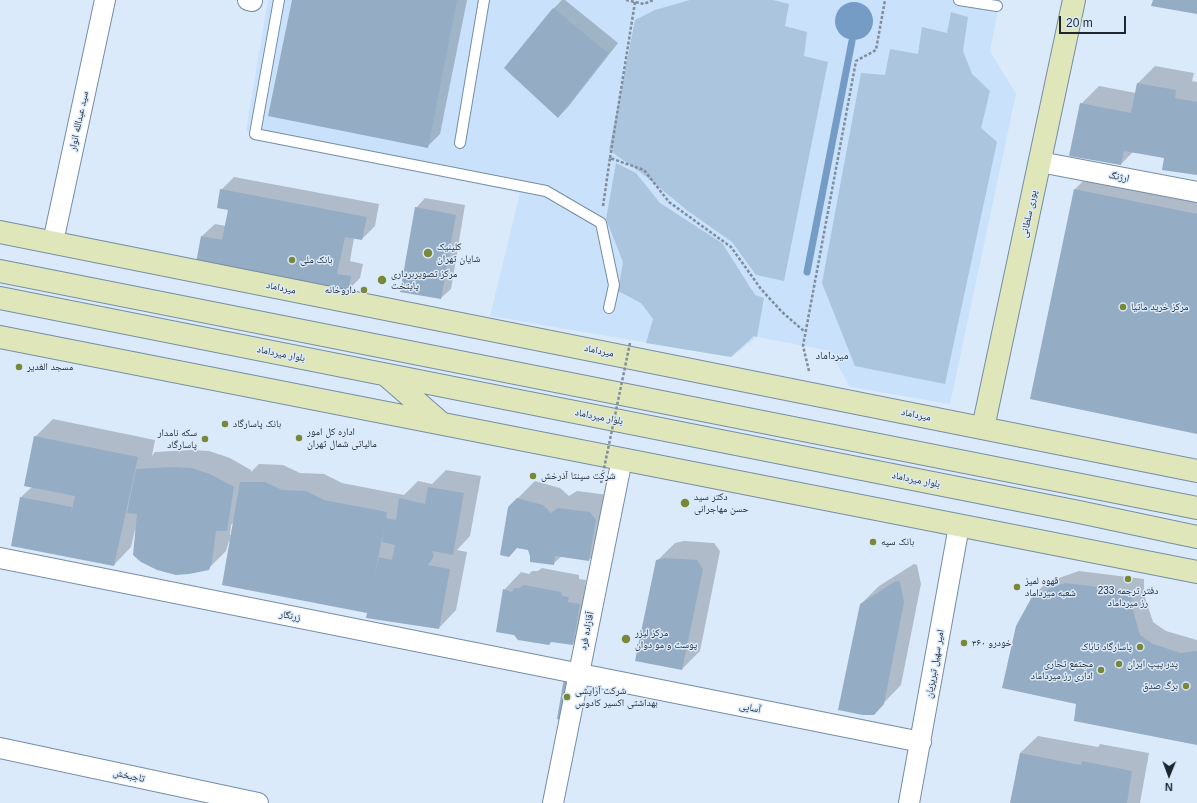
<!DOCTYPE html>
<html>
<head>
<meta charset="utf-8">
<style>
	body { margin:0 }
	#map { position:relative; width:1197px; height:803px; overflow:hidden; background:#dbeafa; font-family:Arial,sans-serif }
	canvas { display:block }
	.north { position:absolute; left:1149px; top:755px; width:40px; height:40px; -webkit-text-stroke:3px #dbeafa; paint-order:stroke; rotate:181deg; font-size:11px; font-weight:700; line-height:16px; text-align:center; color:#1e2730 }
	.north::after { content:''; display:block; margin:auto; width:14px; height:18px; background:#1e2730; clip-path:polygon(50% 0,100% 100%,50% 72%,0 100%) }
	.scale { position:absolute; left:1059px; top:16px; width:67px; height:18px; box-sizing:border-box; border:2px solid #1e2730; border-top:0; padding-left:5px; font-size:12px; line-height:14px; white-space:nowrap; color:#1e2730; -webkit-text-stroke:3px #dbeafa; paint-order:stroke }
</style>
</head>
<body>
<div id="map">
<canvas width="1197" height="803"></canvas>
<div class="north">N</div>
<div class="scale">20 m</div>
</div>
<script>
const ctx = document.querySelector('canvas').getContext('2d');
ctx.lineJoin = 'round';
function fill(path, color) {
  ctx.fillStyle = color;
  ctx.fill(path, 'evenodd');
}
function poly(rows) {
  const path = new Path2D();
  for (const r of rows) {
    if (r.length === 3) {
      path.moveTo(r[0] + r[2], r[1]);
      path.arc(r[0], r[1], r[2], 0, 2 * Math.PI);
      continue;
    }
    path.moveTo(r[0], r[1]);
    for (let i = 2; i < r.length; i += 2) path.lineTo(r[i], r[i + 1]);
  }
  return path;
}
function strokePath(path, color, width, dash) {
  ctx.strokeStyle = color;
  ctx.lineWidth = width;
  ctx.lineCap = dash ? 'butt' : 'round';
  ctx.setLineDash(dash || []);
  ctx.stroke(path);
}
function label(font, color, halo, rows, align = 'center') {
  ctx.font = font + ' Arial,"Noto Naskh Arabic",sans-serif';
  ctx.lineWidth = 3;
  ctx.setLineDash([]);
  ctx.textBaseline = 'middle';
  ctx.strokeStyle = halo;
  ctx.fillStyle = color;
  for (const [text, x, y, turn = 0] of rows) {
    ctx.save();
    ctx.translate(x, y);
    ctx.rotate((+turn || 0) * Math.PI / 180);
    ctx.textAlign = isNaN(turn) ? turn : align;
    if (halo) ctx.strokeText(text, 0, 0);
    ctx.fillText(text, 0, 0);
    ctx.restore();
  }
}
fill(poly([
	[268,0,1000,0,990,51,1016,94,950,404,850,387,830,351,757,337,731,357,490,316,520,193,246,131]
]), '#c9e1fb');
fill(poly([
	[690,0,773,0,789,4,785,26,807,32,804,56,828,62,784,281,756,275,732,242,688,211,644,175,609,150,635,20,655,10],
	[951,12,968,17,963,51,972,74,990,91,981,128,997,142,945,384,855,366,822,283,861,73,885,75,890,49,918,54,922,27,947,33],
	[616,163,636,173,660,203,722,243,755,295,764,298,757,337,754,336,731,357,646,343,653,319,641,303,618,291,623,262,606,219]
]), '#acc5df');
fill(poly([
	[854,21,19]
]), '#759cc4');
fill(poly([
	[293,0,467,0,440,134,427,147],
	[562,0,565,0,618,43,568,107,558,117,505,68,554,8],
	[1155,66,1194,73,1192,81,1197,82,1197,174,1166,157,1134,151,1121,164,1081,104,1099,86,1136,93,1137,84],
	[1088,176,1197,199,1197,433,1075,189],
	[234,177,379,204,375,226,362,239,354,238,350,261,363,264,360,278,347,291,202,236,215,224,226,226,229,210,221,190],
	[425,198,465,205,451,289,441,298,416,208],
	[53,419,155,440,152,456,155,452,191,450,209,451,230,458,251,470,251,472,259,464,283,465,300,473,324,474,342,483,404,495,418,481,432,484,446,470,481,476,470,536,457,550,467,552,456,610,439,628,369,612,229,541,226,551,208,569,135,530,131,547,114,565,21,497,33,486,35,437],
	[234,522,232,535,230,535,231,525],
	[535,481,560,488,569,496,577,491,608,495,606,542,589,560,562,556,553,564,531,556,509,507],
	[684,541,714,543,720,551,700,651,682,669,657,561,675,543],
	[914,564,917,565,921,584,901,685,873,714,861,604,879,586],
	[542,568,579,575,579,579,586,580,585,585,597,586,590,627,572,644,504,590,521,572,529,574,532,571,538,571],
	[1079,571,1144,579,1144,594,1153,622,1166,631,1197,640,1197,744,1078,703,1034,595,1047,582],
	[1038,736,1098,747,1100,744,1149,753,1140,803,1011,803,1020,753]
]), '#0003');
strokePath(poly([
	[807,272,852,41]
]), '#759cc4', 7);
fill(poly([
	[292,0,457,0,428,148,268,116],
	[1153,0,1197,0,1197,14,1151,6],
	[553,8,608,53,558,118,504,68],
	[1137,83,1176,90,1175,98,1197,102,1197,175,1162,170,1164,158,1124,151,1121,165,1069,156,1080,103,1131,113],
	[220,189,367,217,362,240,345,237,337,274,351,276,348,292,196,263,201,236,222,240,228,210,217,208],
	[1074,189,1197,214,1197,434,1030,399],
	[415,207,456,215,441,299,400,292],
	[34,436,138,457,114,566,11,546,20,497,72,507,71,514,75,496,24,486],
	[173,467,192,468,212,475,234,487,227,531,216,531,212,562,209,570,189,574,176,575,157,570,141,562,133,555,137,514,127,513,136,469],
	[240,482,265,482,282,490,306,491,324,500,387,512,386,518,396,520,399,498,425,504,428,487,464,493,453,555,432,551,434,556,428,565,450,569,439,629,366,618,367,613,222,585],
	[384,527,382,542,395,545,392,560,379,557,374,580],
	[517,498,543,505,551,513,558,508,590,512,596,520,589,561,555,556,554,565,530,562,530,556,528,550,517,548,509,557,500,555,508,507],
	[665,558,697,560,703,569,682,670,635,661,656,560],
	[896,581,900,582,904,602,884,704,874,715,863,715,838,710,860,604],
	[1065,583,1131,591,1132,607,1140,635,1153,644,1181,653,1197,651,1197,745,1074,721,1076,704,1002,688,1016,626,1033,595],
	[524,585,561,592,562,596,569,597,568,602,580,604,573,645,551,642,549,645,518,640,514,635,496,632,503,589,512,592,514,588,519,588],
	[565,672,579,674,569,722,557,719],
	[1020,753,1075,764,1081,765,1082,761,1132,771,1127,803,1010,803]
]), '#94acc4');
const lane = poly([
	[279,0,255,134,546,191,601,223,614,285,609,308],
	[959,0,997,6],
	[460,143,484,0]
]);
const street = poly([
	[248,0,252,1],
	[1040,162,1197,192],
	[53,242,105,0],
	[0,558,921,742],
	[0,748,258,803],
	[553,803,622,459],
	[909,803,959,526]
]);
const secondary = poly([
	[0,232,1197,471],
	[0,271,1197,508],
	[0,298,1079,512,1197,537],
	[0,337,1197,572],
	[387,376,441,423],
	[983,428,1074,0]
]);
strokePath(lane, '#768da5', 12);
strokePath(street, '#768da5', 22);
strokePath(secondary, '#768da5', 24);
strokePath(poly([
	[626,0,644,4,653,0],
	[610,158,635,2],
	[603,206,610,158,644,170,669,202,731,247,761,289,782,312,805,332],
	[809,371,803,346,856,61,876,50,885,0]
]), '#808c99', 2.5, [3, 2]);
strokePath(lane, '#fff', 10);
strokePath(street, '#fff', 20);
strokePath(secondary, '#dfe6b9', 22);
strokePath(poly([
	[601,483,630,343]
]), '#808c99', 2.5, [3, 2]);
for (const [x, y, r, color] of [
	[428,253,5,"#788837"],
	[292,260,4,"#788837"],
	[382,280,5,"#788837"],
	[364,290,4,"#788837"],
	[1123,307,4,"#788837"],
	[19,367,4,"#788837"],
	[225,424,4,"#788837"],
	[299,438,4,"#788837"],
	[205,439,4,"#788837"],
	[533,476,4,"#788837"],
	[685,503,5,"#788837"],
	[873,542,4,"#788837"],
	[1128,579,4,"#788837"],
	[1017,587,4,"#788837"],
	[626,639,5,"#788837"],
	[964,643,4,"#788837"],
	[1140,647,4,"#788837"],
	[1119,664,4,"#788837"],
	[1101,670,4,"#788837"],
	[1186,686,4,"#788837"],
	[567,697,4,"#788837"]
]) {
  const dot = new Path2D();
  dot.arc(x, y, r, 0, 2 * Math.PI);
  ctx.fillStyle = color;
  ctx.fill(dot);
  strokePath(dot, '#dbeafa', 1.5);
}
label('10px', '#1e2730', '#dbeafa', [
	["سید عبدالله انوار",79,121,-78],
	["ارژنگ",1119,177,11],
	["پوری سلطانی",1029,214,-78],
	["میرداماد",281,288,11],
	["میرداماد",599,351,11],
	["بلوار میرداماد",281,354,11],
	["میرداماد",916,415,11],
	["بلوار میرداماد",599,417,11],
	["بلوار میرداماد",916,480,11],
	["زرنگار",290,616,11],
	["آقازاده فرد",587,631,-79],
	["امیر سهیل تبریزیان",935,664,-80],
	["آسایی",750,708,11],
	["تاجبخش",129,776,12]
]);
label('10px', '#1e2730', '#dbeafa', [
	["کلینیک",437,247],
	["شایان تهران",437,259],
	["بانک ملی",300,260],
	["مرکز تصویربرداری",391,274],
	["پایتخت",391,286],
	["داروخانه",356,290,"right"],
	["مرکز خرید ماتیا",1131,307],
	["مسجد الغدیر",27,367],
	["بانک پاسارگاد",233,424],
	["اداره کل امور",307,432],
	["مالیاتی شمال تهران",307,444],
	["سکه نامدار",197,433,"right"],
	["پاسارگاد",197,445,"right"],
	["شرکت سپنتا آذرخش",541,476],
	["دکتر سید",694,497],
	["حسن مهاجرانی",694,509],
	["بانک سپه",881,542],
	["قهوه لمیز",1025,581],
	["شعبه میرداماد",1025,593],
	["دفتر ترجمه 233",1128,591,"center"],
	["رز میرداماد",1128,603,"center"],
	["مرکز لیزر",635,633],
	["پوست و مو دوان",635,645],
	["خودرو ۳۶۰",972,643],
	["پاسارگاد تاباک",1132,647,"right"],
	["مجتمع تجاری",1093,664,"right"],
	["اداری رز میرداماد",1093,676,"right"],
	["پدر پیپ ایران",1127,664],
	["برگ صدق",1178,686,"right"],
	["شرکت آرایشی",575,691],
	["بهداشتی اکسیر کادوس",575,703]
], 'left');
label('11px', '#1b2e42', '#dbeafa', [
	["میرداماد",832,356]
]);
</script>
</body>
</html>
